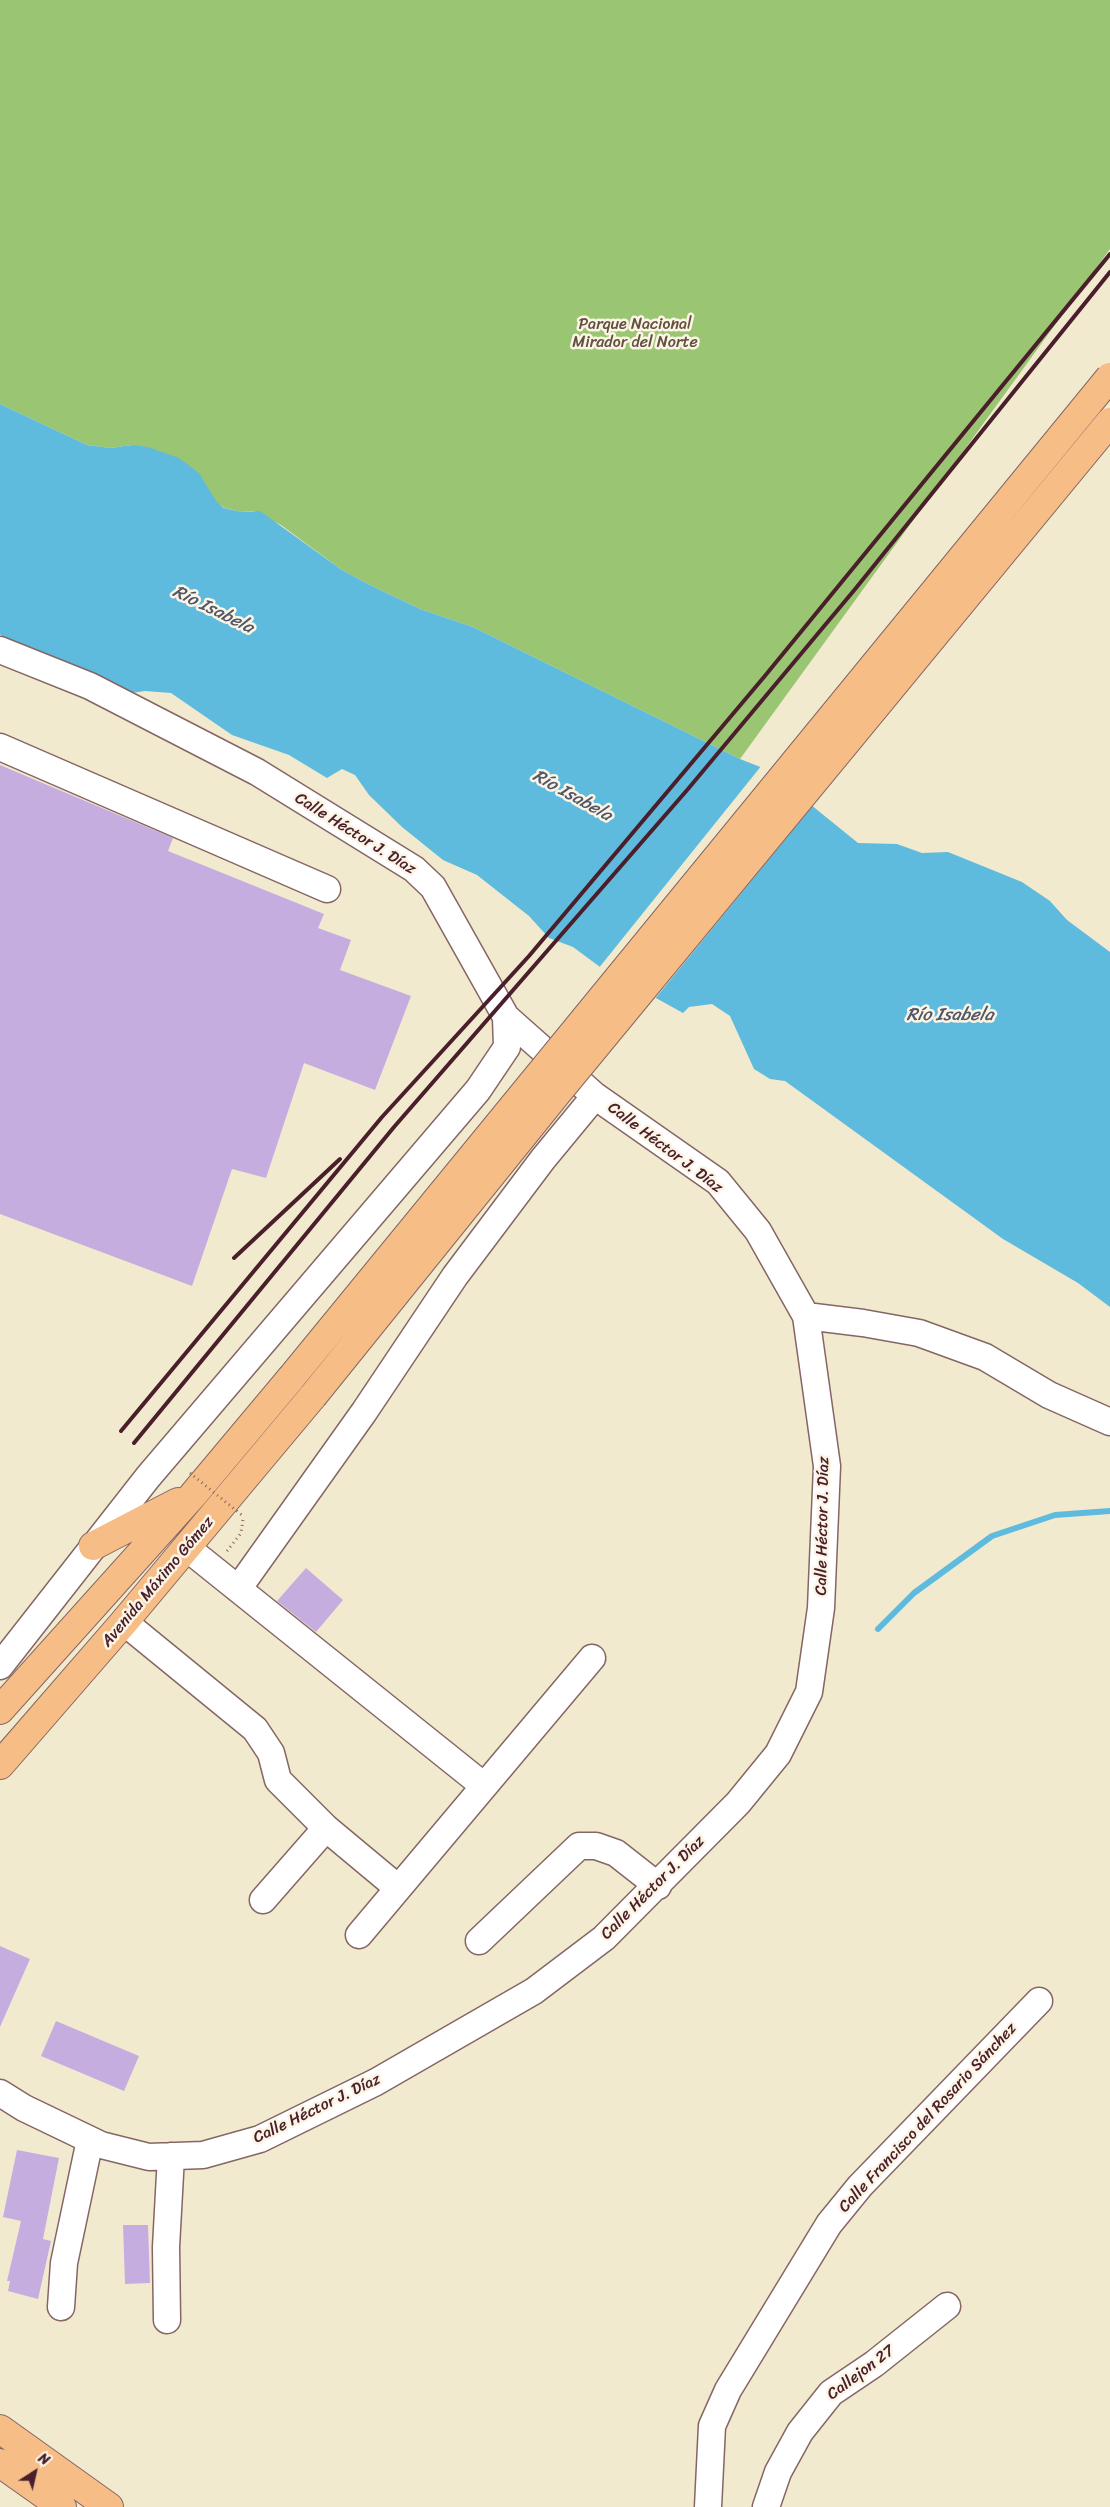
<!DOCTYPE html>
<html>
<head>
<meta charset="utf-8">
<style>
	body { margin:0 }
	#map { position:relative; width:1110px; height:2507px; overflow:hidden; background:#f2eacf; font-family:Sriracha,sans-serif }
	canvas { display:block }
	.north { position:absolute; left:10px; top:2447px; width:50px; height:50px; -webkit-text-stroke:4px #fcf5e5; paint-order:stroke; rotate:35deg; font-size:14px; font-weight:700; line-height:20px; text-align:center; color:#4a1f2b }
	.north::after { content:''; display:block; margin:auto; width:18px; height:22px; background:#4a1f2b; clip-path:polygon(50% 0,100% 100%,50% 72%,0 100%) }
</style>
</head>
<body>
<div id="map">
<canvas width="1110" height="2507"></canvas>
<div class="north">N</div>
</div>
<script>
const ctx = document.querySelector('canvas').getContext('2d');
ctx.lineJoin = 'round';
function fill(path, color) {
  ctx.fillStyle = color;
  ctx.fill(path, 'evenodd');
}
function poly(rows) {
  const path = new Path2D();
  for (const r of rows) {
    path.moveTo(r[0], r[1]);
    for (let i = 2; i < r.length; i += 2) path.lineTo(r[i], r[i + 1]);
  }
  return path;
}
function strokePath(path, color, width, dash) {
  ctx.strokeStyle = color;
  ctx.lineWidth = width;
  ctx.lineCap = dash ? 'butt' : 'round';
  ctx.setLineDash(dash || []);
  ctx.stroke(path);
}
function label(font, color, halo, rows, align = 'center') {
  ctx.font = font + ' Sriracha,sans-serif';
  ctx.lineWidth = 5;
  ctx.setLineDash([]);
  ctx.textBaseline = 'middle';
  ctx.strokeStyle = halo;
  ctx.fillStyle = color;
  for (const [text, x, y, turn = 0] of rows) {
    ctx.save();
    ctx.translate(x, y);
    ctx.rotate((+turn || 0) * Math.PI / 180);
    ctx.textAlign = isNaN(turn) ? turn : align;
    if (halo) ctx.strokeText(text, 0, 0);
    ctx.fillText(text, 0, 0);
    ctx.restore();
  }
}
fill(poly([
	[0,0,1110,0,1110,249,740,759,473,627,420,609,368,584,342,570,281,525,254,511,242,512,225,508,132,445,110,448,87,445,0,404]
]), '#9ac572');
fill(poly([
	[0,404,87,445,110,448,132,445,148,447,179,458,199,473,216,501,224,508,242,512,260,511,342,570,368,584,420,609,473,627,740,759,768,770,858,843,897,844,922,853,948,852,1022,882,1050,901,1067,920,1110,952,1110,1307,1078,1283,1003,1239,785,1081,770,1079,754,1069,730,1016,712,1004,689,1007,683,1013,600,967,573,947,549,938,529,916,477,875,443,860,402,827,369,795,355,775,342,769,327,778,289,755,232,735,171,693,145,691,117,695,8,644,0,634]
]), '#5fbbdd');
fill(poly([
	[762,765,770,768,814,804,654,1000,598,969]
]), '#f2eacf');
strokePath(poly([
	[878,1629,914,1593,992,1536,1055,1515,1110,1511]
]), '#5fbbdd', 6);
fill(poly([
	[0,765,173,838,168,851,324,914,318,928,351,940,340,970,411,996,375,1090,304,1063,266,1178,232,1169,192,1286,0,1214],
	[306,1568,343,1600,316,1632,277,1601],
	[0,1946,30,1959,0,2027],
	[56,2021,139,2056,124,2091,41,2056],
	[17,2150,59,2158,43,2239,51,2241,38,2299,8,2291,10,2281,7,2281,21,2221,3,2217],
	[123,2225,148,2225,150,2283,125,2284]
]), '#c6ade0');
const minor = poly([
	[0,650,90,686,257,772,414,869,433,887,506,1017,595,1096,718,1182,758,1231,806,1316,827,1466,821,1608,809,1692,778,1754,738,1803,604,1938,534,1991,376,2082,260,2139,203,2155,149,2157,101,2145,24,2108,0,2093],
	[0,747,327,889],
	[806,1316,863,1323,919,1333,985,1357,1049,1395,1110,1422],
	[187,1548,484,1786],
	[238,1589,364,1412,455,1276,543,1159,595,1096],
	[124,1622,255,1729,271,1753,278,1780,326,1828,398,1888],
	[0,1666,148,1477,478,1090,507,1047,506,1017],
	[263,1900,326,1828],
	[359,1935,592,1658],
	[479,1941,579,1846,596,1846,616,1853,658,1886],
	[61,2307,64,2263,90,2140],
	[167,2320,166,2247,171,2156],
	[708,2507,712,2426,728,2390,829,2224,860,2186,1039,2001],
	[766,2507,778,2472,800,2432,831,2393,874,2364,947,2306]
]);
const major = poly([
	[93,1546,178,1502],
	[0,1710,193,1495,291,1378],
	[0,1765,124,1622,313,1396],
	[0,2429,109,2507],
	[0,2463,62,2507]
]);
strokePath(minor, '#856664', 29);
strokePath(major, '#856664', 30);
strokePath(poly([
	[227,1551,241,1533,243,1519]
]), '#856664', 3, [1, 4]);
strokePath(minor, '#fff', 26);
strokePath(major, '#f6be86', 28);
strokePath(poly([
	[234,1258,340,1159],
	[121,1431,382,1117,529,956,764,677,1110,254],
	[134,1443,394,1127,688,789,856,588,1110,272]
]), '#4a1f2b', 4);
const majorBridge = poly([
	[291,1378,1110,377],
	[313,1396,558,1092,1110,422]
]);
strokePath(majorBridge, '#856664', 30, []);
strokePath(poly([
	[190,1473,243,1516]
]), '#856664', 3, [1, 4]);
strokePath(majorBridge, '#f6be86', 28);
label('16px', '#625140', '#fcf5e5', [
	["Parque Nacional",635,325],
	["Mirador del Norte",635,343]
]);
label('16px', '#4a1f2b', '#fcf5e5', [
	["Calle Héctor J. Díaz",355,834,32],
	["Calle Héctor J. Díaz",665,1148,37],
	["Calle Héctor J. Díaz",823,1526,-89],
	["Avenida Máximo Gómez",158,1582,-50],
	["Calle Héctor J. Díaz",653,1888,-45],
	["Calle Héctor J. Díaz",317,2109,-26],
	["Calle Francisco del Rosario Sánchez",928,2118,-47],
	["Callejon 27",861,2373,-37]
]);
label('italic 18px', '#515669', '#fcf5e5', [
	["Río Isabela",213,610,26],
	["Río Isabela",572,796,29],
	["Río Isabela",950,1015]
]);
</script>
</body>
</html>
